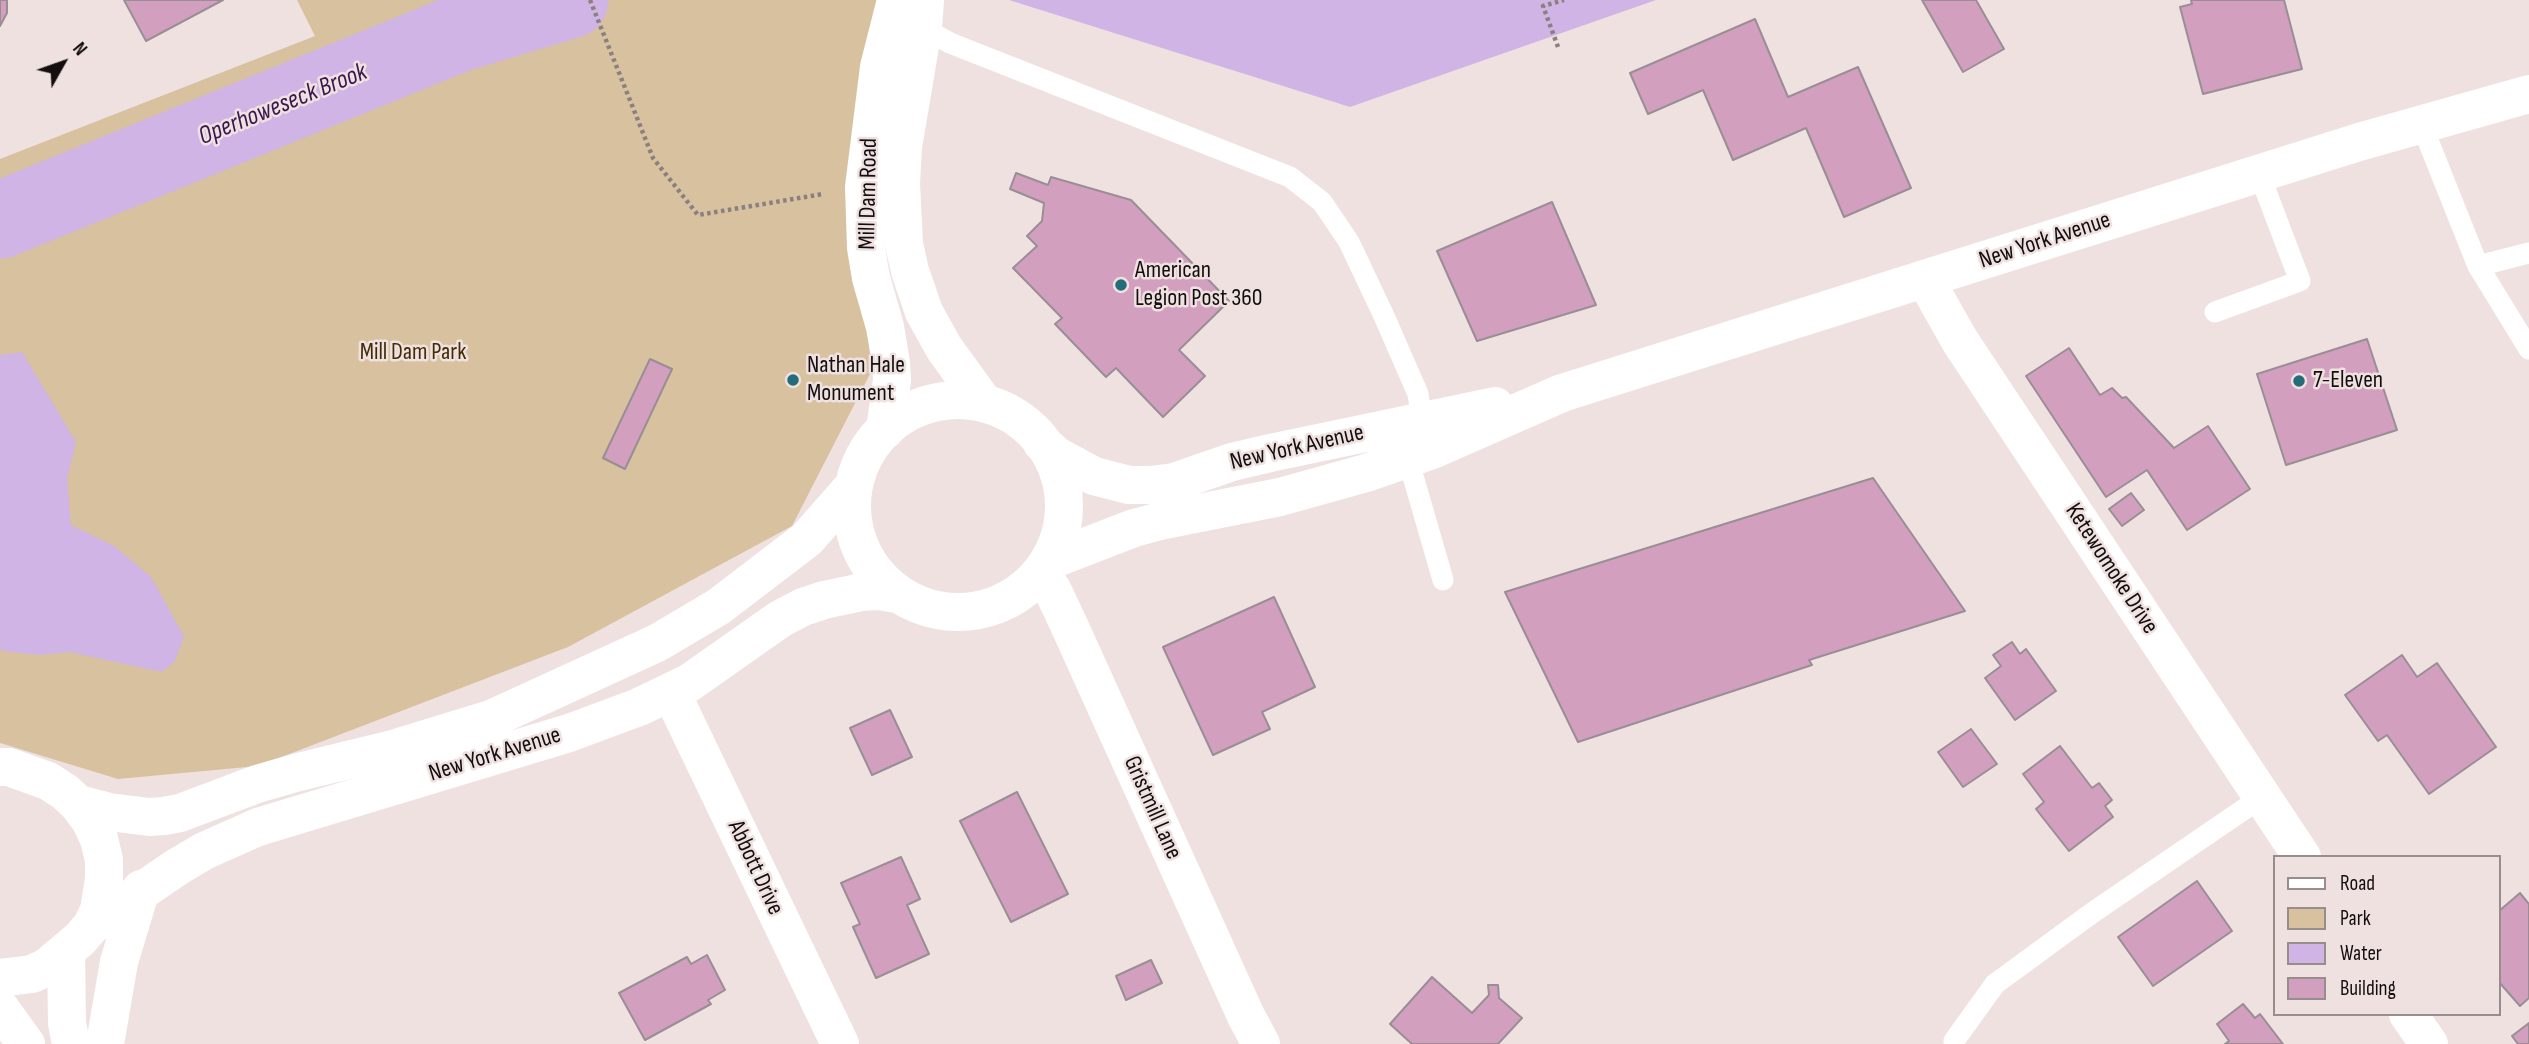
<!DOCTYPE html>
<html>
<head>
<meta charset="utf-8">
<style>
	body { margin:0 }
	#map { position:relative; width:2529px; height:1044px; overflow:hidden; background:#f0e1e1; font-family:"Sofia Sans Condensed",sans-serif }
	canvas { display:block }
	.legend { position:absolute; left:2273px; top:855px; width:228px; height:161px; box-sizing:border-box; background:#f0e1e1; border:2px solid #988d8d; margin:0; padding:9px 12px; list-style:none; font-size:21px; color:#140f0f }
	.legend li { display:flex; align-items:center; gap:14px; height:35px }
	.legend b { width:35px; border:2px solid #988d8d }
	.north { position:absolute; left:28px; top:28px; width:70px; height:70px; -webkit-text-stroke:5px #f0e1e1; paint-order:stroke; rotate:50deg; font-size:19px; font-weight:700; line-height:28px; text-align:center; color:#140f0f }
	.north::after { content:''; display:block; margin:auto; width:24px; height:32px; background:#140f0f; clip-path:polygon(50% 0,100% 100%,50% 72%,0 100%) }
</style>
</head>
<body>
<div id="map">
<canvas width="2529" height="1044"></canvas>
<ul class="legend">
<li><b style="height:9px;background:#fff"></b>Road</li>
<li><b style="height:19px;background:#d7c19f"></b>Park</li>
<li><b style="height:19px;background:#cfb4e5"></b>Water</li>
<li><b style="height:19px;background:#d29fbe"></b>Building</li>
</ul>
<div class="north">N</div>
</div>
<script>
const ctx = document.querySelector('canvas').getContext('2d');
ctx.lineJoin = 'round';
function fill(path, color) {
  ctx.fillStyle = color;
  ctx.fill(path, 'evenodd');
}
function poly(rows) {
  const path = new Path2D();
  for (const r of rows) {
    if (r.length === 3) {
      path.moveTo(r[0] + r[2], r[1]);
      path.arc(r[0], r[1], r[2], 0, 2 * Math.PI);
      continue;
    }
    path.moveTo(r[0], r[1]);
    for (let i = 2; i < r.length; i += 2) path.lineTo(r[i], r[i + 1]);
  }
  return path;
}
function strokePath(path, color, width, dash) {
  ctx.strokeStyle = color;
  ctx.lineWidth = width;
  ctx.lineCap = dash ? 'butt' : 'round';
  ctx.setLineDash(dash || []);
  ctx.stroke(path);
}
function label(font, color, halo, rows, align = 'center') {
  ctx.font = font + ' "Sofia Sans Condensed",sans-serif';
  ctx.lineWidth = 5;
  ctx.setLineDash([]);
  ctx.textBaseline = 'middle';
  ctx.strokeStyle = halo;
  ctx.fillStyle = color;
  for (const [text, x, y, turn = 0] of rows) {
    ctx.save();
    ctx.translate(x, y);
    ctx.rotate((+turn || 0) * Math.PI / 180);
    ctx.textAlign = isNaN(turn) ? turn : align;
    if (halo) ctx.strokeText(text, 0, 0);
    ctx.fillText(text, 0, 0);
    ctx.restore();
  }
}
fill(poly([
	[297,0,883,0,870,374,792,526,568,647,258,766,118,779,0,743,0,159,315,36]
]), '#d7c19f');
fill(poly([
	[1009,0,1656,0,1350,107],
	[22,352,76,442,67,479,71,525,114,546,151,577,184,636,175,661,162,672,69,652,39,655,2,651,0,647,0,355]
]), '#cfb4e5');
strokePath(poly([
	[0,220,457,34,570,0]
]), '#cfb4e5', 77);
const building = poly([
	[0,0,7,0,7,13,0,26,0,0],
	[124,0,223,0,146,41,124,0],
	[1922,0,1976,0,2004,49,1963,72,1922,0],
	[2191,0,2284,0,2302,69,2203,94,2180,7,2192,4,2191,0],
	[1755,19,1788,97,1858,67,1911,188,1844,217,1806,128,1733,160,1703,90,1648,114,1630,73,1755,19],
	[1016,173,1048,185,1051,177,1131,200,1229,301,1179,350,1205,376,1163,417,1116,368,1106,377,1055,324,1062,318,1013,268,1037,246,1027,236,1042,221,1044,203,1010,189,1016,173],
	[1552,202,1596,305,1477,341,1437,251,1552,202],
	[2367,339,2397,430,2286,465,2257,374,2367,339],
	[2069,348,2100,395,2112,388,2122,398,2126,397,2174,448,2208,426,2250,489,2187,530,2147,470,2106,497,2026,376,2069,348],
	[650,359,672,369,625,469,603,458,650,359],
	[1873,478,1965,611,1809,660,1812,665,1578,742,1505,592,1873,478],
	[2131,493,2144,510,2122,526,2109,509,2131,493],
	[1274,597,1315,687,1262,712,1270,729,1213,755,1163,647,1274,597],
	[2012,642,2020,654,2026,649,2056,691,2015,720,1985,678,2001,666,1993,655,2012,642],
	[2402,655,2417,677,2437,663,2496,747,2429,794,2387,735,2378,741,2345,695,2402,655],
	[890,710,912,757,872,775,850,728,890,710],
	[1971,729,1997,764,1963,787,1938,752,1971,729],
	[2060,746,2092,788,2099,783,2112,800,2105,806,2113,817,2069,851,2036,809,2044,802,2023,774,2060,746],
	[1017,792,1068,894,1011,922,960,821,1017,792],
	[901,857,920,899,907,905,929,954,876,978,853,927,860,924,841,883,901,857],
	[2197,881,2232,931,2153,986,2118,937,2197,881],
	[2520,893,2529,904,2529,998,2520,1006,2499,982,2499,911,2520,893],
	[707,955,725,990,708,1000,711,1004,645,1040,619,993,687,957,691,964,707,955],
	[1151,960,1162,983,1126,1000,1116,976,1151,960],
	[1432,977,1472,1013,1489,995,1488,985,1498,985,1499,998,1522,1018,1498,1044,1412,1044,1390,1024,1432,977],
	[2243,1004,2255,1018,2260,1014,2283,1044,2225,1044,2229,1041,2217,1024,2243,1004],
	[2529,1023,2529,1044,2518,1044,2512,1036,2529,1023]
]);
fill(building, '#d29fbe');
strokePath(building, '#9a8e95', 2);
strokePath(poly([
	[590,0,653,158,698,215,823,194],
	[1558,47,1543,6,1564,0]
]), '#8b8080', 4.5, [3.5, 3.5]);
strokePath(poly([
	[923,28,950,43,1290,177,1322,202,1349,242,1384,316,1418,394,1422,420],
	[2421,123,2478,266,2529,349],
	[2478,266,2529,253],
	[2215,312,2300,281,2259,173],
	[1408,459,1443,580],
	[1954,1041,1995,984,2092,913,2262,797]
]), '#fff', 21);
strokePath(poly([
	[1925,279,1960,341,2302,857],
	[1041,574,1053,591,1069,625,1246,1016,1261,1044],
	[671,692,840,1044],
	[2408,1014,2429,1044]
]), '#fff', 38);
strokePath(poly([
	[925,0,923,28,903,147,901,183,904,244,910,271,924,312,944,348,981,399],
	[958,506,106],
	[885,430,892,380,891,363,885,327,871,278,866,248,864,187,879,67,896,0],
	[1042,443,1057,456,1094,476,1129,485,1150,485,1174,482,1232,462,1270,453,1495,406],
	[1051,560,1134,528,1164,520,1280,497,1366,473,1432,450,1562,393,2359,142,2529,94],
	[78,804,109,812,149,817,164,816,180,813,257,784,295,773,393,749,491,719,657,643,718,607,807,539,850,490],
	[92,925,177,867,204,851,258,827,569,733,639,707,689,683,780,619,803,607,824,600,862,592,878,591,897,594],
	[66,953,67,1023,71,1044],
	[0,1008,26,1044],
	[105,1044,119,962,141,889]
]), '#fff', 38);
strokePath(poly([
	[0,767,9,767,48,781,65,792,78,804,90,820,99,839,104,860,104,879,99,910,92,925,80,939,47,967,32,974,0,978]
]), '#fff', 38);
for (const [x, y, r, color] of [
	[1121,285,7,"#256c7a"],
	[793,380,7,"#256c7a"],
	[2299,381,7,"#256c7a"]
]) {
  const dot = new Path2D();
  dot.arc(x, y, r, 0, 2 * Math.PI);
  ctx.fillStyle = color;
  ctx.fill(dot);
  strokePath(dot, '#f0e1e1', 2.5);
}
label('24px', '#140f0f', '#f0e1e1', [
	["Mill Dam Road",869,194,-89],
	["New York Avenue",2045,241,-18],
	["New York Avenue",1297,448,-13],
	["Ketewomoke Drive",2111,569,57],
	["New York Avenue",495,755,-17],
	["Gristmill Lane",1152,808,66],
	["Abbott Drive",755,868,65]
]);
label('24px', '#140f0f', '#f0e1e1', [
	["American",1135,271],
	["Legion Post 360",1135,299],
	["Nathan Hale",807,366],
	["Monument",807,394],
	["7-Eleven",2313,381]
], 'left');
label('24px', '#422c04', '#f0e1e1', [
	["Mill Dam Park",413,353]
]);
label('italic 26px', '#3a1750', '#f0e1e1', [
	["Operhoweseck Brook",283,105,-22]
]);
</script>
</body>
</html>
